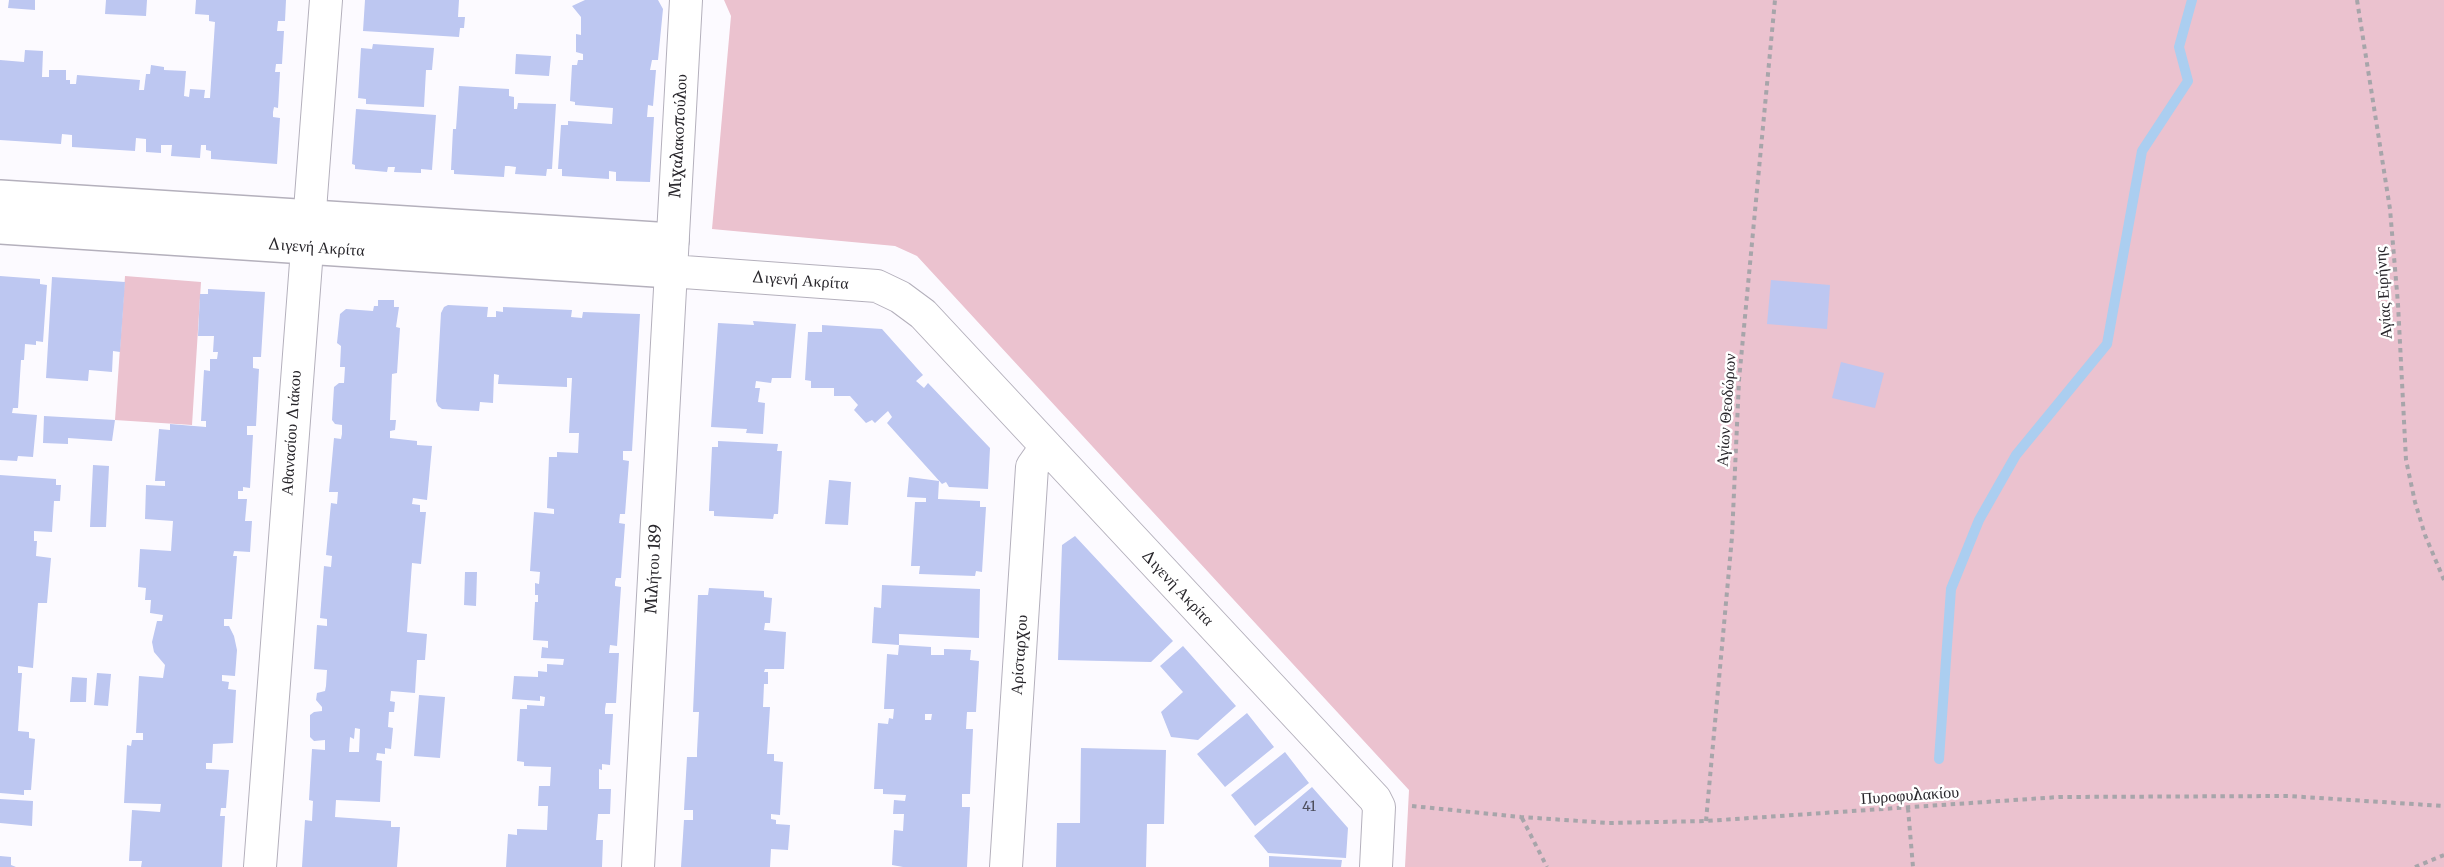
<!DOCTYPE html>
<html>
<head>
<meta charset="utf-8">
<style>
	body { margin:0 }
	canvas { display:block; background:#fcfaff }
</style>
</head>
<body>
<canvas width="2444" height="867"></canvas>
<script>
const ctx = document.querySelector('canvas').getContext('2d');
ctx.lineJoin = 'round';
function fill(path, color) {
  ctx.fillStyle = color;
  ctx.fill(path, 'evenodd');
}
function poly(rows) {
  const path = new Path2D();
  for (const r of rows) {
    path.moveTo(r[0], r[1]);
    for (let i = 2; i < r.length; i += 2) path.lineTo(r[i], r[i + 1]);
  }
  return path;
}
function strokePath(path, color, width, dash) {
  ctx.strokeStyle = color;
  ctx.lineWidth = width;
  ctx.lineCap = dash ? 'butt' : 'round';
  ctx.setLineDash(dash || []);
  ctx.stroke(path);
}
function label(font, color, halo, rows, align = 'center') {
  ctx.font = font + ' Merriweather,serif';
  ctx.lineWidth = 5;
  ctx.setLineDash([]);
  ctx.textBaseline = 'middle';
  ctx.strokeStyle = halo;
  ctx.fillStyle = color;
  for (const [text, x, y, turn = 0] of rows) {
    ctx.save();
    ctx.translate(x, y);
    ctx.rotate((+turn || 0) * Math.PI / 180);
    ctx.textAlign = isNaN(turn) ? turn : align;
    if (halo) ctx.strokeText(text, 0, 0);
    ctx.fillText(text, 0, 0);
    ctx.restore();
  }
}
fill(poly([
	[724,0,2444,0,2444,867,1405,867,1409,790,917,256,895,246,712,229,731,16],
	[125,276,201,282,192,425,115,420]
]), '#ebc2cf');
strokePath(poly([
	[1939,759,1951,589,1979,520,2016,455,2107,344,2142,151,2188,81,2179,47,2192,0]
]), '#abcef0', 10);
fill(poly([
	[9,0,35,0,35,10,8,8],
	[106,0,147,0,146,16,105,14],
	[196,0,286,0,285,21,278,21,277,31,284,31,282,64,276,64,275,72,280,72,278,108,274,107,273,112,273,117,280,118,277,164,211,159,211,151,206,150,206,145,201,145,200,158,171,156,172,145,161,145,161,153,146,152,146,139,136,138,135,151,72,147,72,135,62,134,61,144,0,140,0,60,24,62,25,50,43,51,42,77,49,77,49,70,66,70,66,80,70,80,70,84,76,84,77,75,140,80,139,90,144,90,146,74,150,74,151,65,164,67,164,70,186,71,184,96,189,97,190,89,205,90,204,98,210,98,215,22,209,21,209,15,195,14],
	[365,0,459,0,458,17,465,17,464,28,460,28,459,37,363,31],
	[585,0,658,0,663,9,658,60,652,60,650,70,656,70,653,106,648,105,647,117,654,117,650,182,616,181,616,172,609,171,609,179,562,176,562,169,558,169,561,125,568,125,568,121,612,124,613,108,575,105,575,102,570,101,572,65,577,65,578,60,583,60,583,54,576,52,576,34,581,35,581,17,572,6],
	[373,44,434,48,432,70,426,70,424,107,366,104,366,99,358,98,361,48,372,49],
	[516,54,551,56,549,76,515,74],
	[459,86,509,89,509,96,514,97,514,109,517,109,518,103,556,104,552,169,547,169,546,176,515,174,516,167,509,166,505,166,504,177,454,174,454,170,451,170,453,129,456,129],
	[356,109,436,115,432,170,421,169,421,173,394,172,395,167,388,167,387,172,355,169,355,165,352,164],
	[0,276,40,279,40,284,47,285,43,342,36,341,36,345,25,344,24,360,21,360,18,408,13,408,12,413,37,415,33,457,18,456,17,461,0,460],
	[52,277,125,282,120,352,113,351,112,372,89,370,88,381,46,378],
	[1771,280,1830,285,1827,329,1767,324],
	[208,289,265,292,261,357,253,357,253,368,259,369,256,426,247,426,247,435,253,435,250,488,243,487,243,491,238,491,238,499,247,499,245,521,252,521,250,552,234,551,233,556,237,556,232,619,224,619,224,626,229,626,234,636,237,650,235,676,222,675,222,681,229,682,228,689,236,690,233,743,213,744,212,763,206,763,206,769,229,770,226,808,221,808,220,816,225,816,222,867,141,867,142,861,129,861,132,810,160,812,161,804,124,803,127,745,131,746,132,740,143,740,143,733,136,733,139,676,163,678,165,665,154,652,152,642,157,621,162,621,163,615,150,613,151,600,145,600,146,588,138,587,140,549,171,551,173,521,145,519,146,485,165,486,165,481,155,481,159,429,170,430,170,424,206,427,206,421,201,421,204,370,210,371,210,359,217,359,218,352,213,352,214,336,198,336,200,294,208,294],
	[378,300,394,300,394,307,399,307,396,327,400,328,397,373,392,374,390,420,396,420,395,430,390,431,390,438,417,441,417,445,432,446,427,500,413,498,412,504,420,505,420,512,426,512,421,564,412,563,407,632,427,634,425,660,417,660,415,693,391,691,390,701,395,702,394,712,389,712,388,727,393,728,391,749,385,748,385,754,377,753,376,760,382,761,380,802,336,800,335,817,391,821,391,827,400,827,397,867,302,867,305,820,312,821,313,801,309,800,312,749,325,750,325,740,314,741,310,737,310,715,314,712,322,711,322,707,316,700,317,693,325,691,326,686,327,670,314,669,317,625,327,626,327,619,320,618,324,566,331,567,332,556,326,555,331,503,337,504,338,492,329,492,334,438,341,439,342,434,342,425,335,424,332,420,334,387,339,383,344,383,345,367,340,367,341,346,337,343,340,314,346,309,373,311,374,306,378,306],
	[355,728,360,729,359,752,349,752,350,737,354,739],
	[448,305,488,307,487,317,496,317,496,311,503,312,503,307,572,310,571,317,582,318,583,312,640,314,632,451,623,451,623,460,629,461,625,514,620,514,619,523,625,524,621,578,616,578,615,582,615,586,621,587,617,646,610,645,609,653,619,653,616,703,606,703,605,709,605,714,613,714,610,765,602,764,602,770,599,769,599,789,611,789,610,814,598,814,596,840,603,840,602,867,506,867,508,834,517,835,517,829,547,830,548,806,538,806,539,786,550,786,551,767,524,766,524,762,517,761,520,709,527,709,527,705,544,706,545,697,540,696,540,701,512,699,514,676,538,677,538,671,547,672,547,664,563,665,564,659,541,658,542,647,548,648,548,641,533,640,535,602,538,602,538,595,535,595,535,583,539,584,540,572,530,571,534,512,554,514,554,509,547,508,549,457,557,457,557,452,578,453,579,433,569,433,572,378,567,378,567,387,498,384,499,375,494,374,493,403,480,402,479,411,442,409,438,406,436,401,441,313,444,307],
	[753,321,796,324,791,378,772,378,771,383,756,381,755,388,760,388,758,402,765,403,763,434,746,433,747,429,711,427,718,323,754,325],
	[822,325,882,329,923,375,916,381,924,388,928,383,990,448,988,489,949,487,946,482,942,484,887,423,892,417,888,411,875,423,872,420,866,423,854,410,858,405,850,396,834,396,834,388,811,388,811,381,805,380,808,332,822,332],
	[1841,362,1884,373,1875,408,1832,398],
	[44,416,115,420,112,441,68,438,68,444,43,443],
	[718,441,778,444,777,451,782,451,778,514,774,514,773,519,714,516,714,511,709,511,712,447,718,447],
	[93,465,109,466,106,527,90,527],
	[0,475,56,479,56,485,61,485,60,501,54,501,52,532,34,531,34,541,37,541,36,556,51,558,47,603,38,603,33,668,18,666,18,673,22,673,18,731,29,732,29,738,35,739,31,790,24,790,24,795,0,793],
	[909,477,939,481,938,499,980,501,980,507,986,507,982,572,976,571,975,576,919,574,920,566,911,566,915,502,926,502,926,498,907,497],
	[829,480,851,482,848,525,825,524],
	[1075,536,1173,641,1151,662,1058,660,1062,545],
	[465,572,477,572,476,606,464,605],
	[882,585,980,589,979,638,899,634,899,645,872,643,874,607,881,608],
	[709,588,764,591,764,597,772,598,770,623,765,623,764,630,786,632,784,669,765,669,764,672,768,672,768,684,764,684,763,707,770,707,767,754,774,754,774,761,783,762,780,815,771,814,771,819,776,820,776,824,790,825,788,850,771,849,770,867,681,867,684,820,693,820,693,810,684,810,687,757,697,757,697,751,699,712,693,712,698,595,708,595],
	[899,645,931,647,931,655,944,655,944,649,971,650,970,660,979,661,976,712,967,712,966,729,973,729,970,794,962,794,962,807,970,807,967,867,903,867,892,865,894,830,903,831,904,814,893,814,894,800,905,801,906,795,883,794,883,789,874,789,878,723,888,724,889,718,893,719,894,709,884,709,887,654,898,655],
	[925,714,932,714,931,720,925,720],
	[1183,646,1236,706,1198,740,1171,737,1161,712,1183,692,1160,666],
	[97,673,111,674,108,706,94,705],
	[72,677,87,678,86,702,70,702],
	[419,695,445,697,440,758,414,756],
	[1247,713,1274,747,1225,787,1197,754],
	[1081,748,1166,750,1164,824,1147,824,1146,867,1056,867,1057,823,1080,823],
	[1285,752,1309,783,1255,826,1231,795],
	[1312,787,1348,828,1346,858,1268,853,1254,836],
	[0,799,33,801,32,826,0,823],
	[0,856,11,857,11,865,16,867,0,867],
	[1269,856,1342,860,1341,867,1269,867]
]), '#bdc7f1');
const street = poly([
	[670,271,877,286,900,297,923,314,1375,799,1379,807,1376,867],
	[260,867,326,0],
	[638,867,686,0],
	[1006,867,1032,467,1046,447]
]);
const secondary = poly([
	[0,197,672,240],
	[0,227,670,271]
]);
strokePath(street, '#b4b0bc', 34);
strokePath(secondary, '#b4b0bc', 36);
strokePath(poly([
	[2357,0,2390,209,2398,304,2406,460,2415,502,2425,535,2444,580],
	[1412,806,1521,817,1609,823,1706,821,2059,797,2288,796,2444,806],
	[1908,808,1913,867],
	[1522,818,1547,867],
	[1706,821,1732,537,1739,380,1775,0],
	[2415,867,2444,855]
]), '#a7a5aa', 4, [4.5, 4.5]);
strokePath(street, '#fff', 32);
strokePath(secondary, '#fff', 33);
label('14px', '#4d4e5c', null, [
	["41",1309,807]
]);
label('16px', '#28262b', '#fff', [
	["Μιχαλακοπούλου",679,136,-87],
	["Διγενή Ακρίτα",316,248,4],
	["Διγενή Ακρίτα",800,281,4],
	["Αγίας Ειρήνης",2384,293,-94],
	["Αγίων Θεοδώρων",1727,410,-86],
	["Αθανασίου Διάκου",292,433,-86],
	["Μιλήτου 189",654,569,-87],
	["Διγενή Ακρίτα",1177,588,47],
	["Αρίσταρχου",1020,655,-86],
	["Πυροφυλακίου",1910,796,-4]
]);
</script>
</body>
</html>
